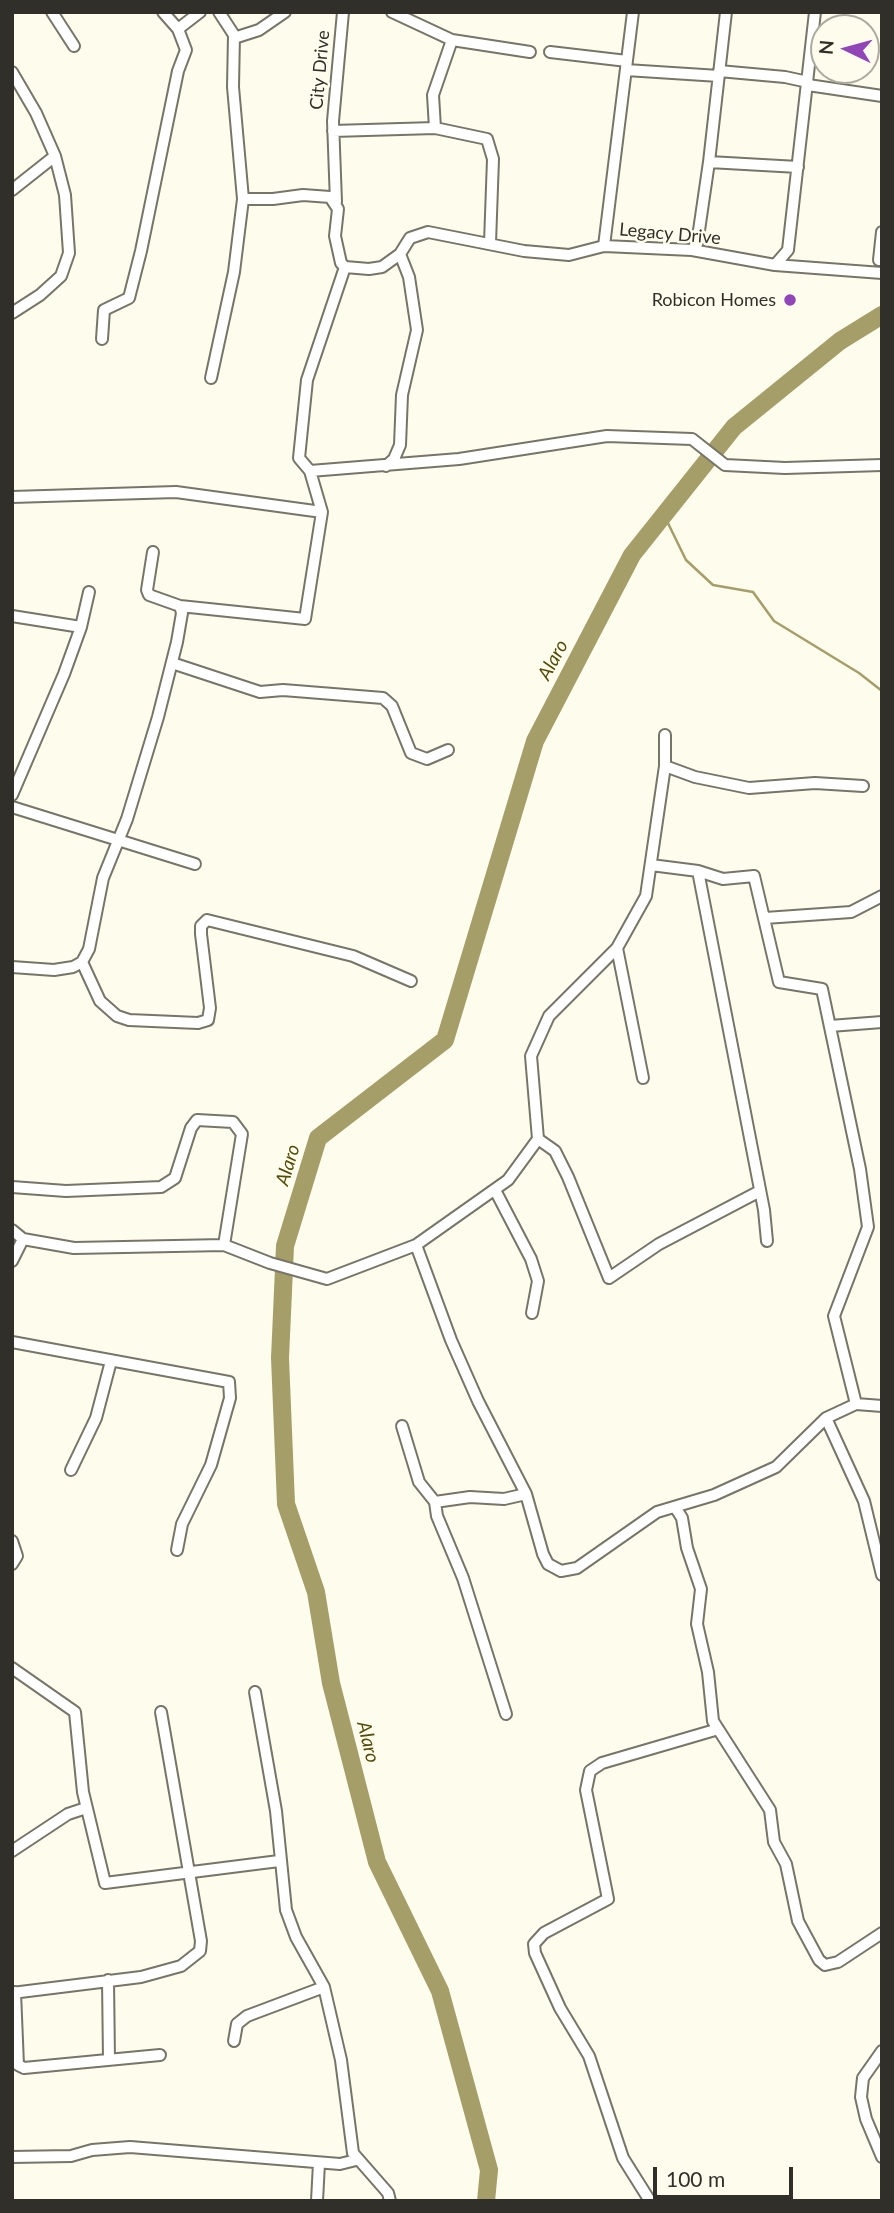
<!DOCTYPE html>
<html>
<head>
<meta charset="utf-8">
<style>
	body { margin:0 }
	#map { position:relative; width:894px; height:2213px; overflow:hidden; background:#fefcec; font-family:Lato,sans-serif }
	canvas { display:block }
	.frame { position:absolute; inset:0; border:14px solid #302f29; pointer-events:none }
	.north { position:absolute; left:810px; top:14px; width:70px; height:70px; box-sizing:border-box; background:#fefcec; border:2px solid #acaa9e; border-radius:50%; rotate:275deg; font-size:19px; font-weight:700; line-height:28px; text-align:center; color:#302f29 }
	.north::after { content:''; display:block; margin:auto; width:24px; height:32px; background:#9046b8; clip-path:polygon(50% 0,100% 100%,50% 72%,0 100%) }
	.scale { position:absolute; left:653px; top:2167px; width:140px; height:32px; box-sizing:border-box; border:4px solid #302f29; border-top:0; padding-left:9px; font-size:21px; line-height:24px; white-space:nowrap; color:#302f29; -webkit-text-stroke:5px #fefcec; paint-order:stroke }
</style>
</head>
<body>
<div id="map">
<canvas width="894" height="2213"></canvas>
<div class="frame"></div>
<div class="north">N</div>
<div class="scale">100 m</div>
</div>
<script>
const ctx = document.querySelector('canvas').getContext('2d');
ctx.lineJoin = 'round';
function poly(rows) {
  const path = new Path2D();
  for (const r of rows) {
    path.moveTo(r[0], r[1]);
    for (let i = 2; i < r.length; i += 2) path.lineTo(r[i], r[i + 1]);
  }
  return path;
}
function strokePath(path, color, width, dash) {
  ctx.strokeStyle = color;
  ctx.lineWidth = width;
  ctx.lineCap = dash ? 'butt' : 'round';
  ctx.setLineDash(dash || []);
  ctx.stroke(path);
}
function label(font, color, halo, rows, align = 'center') {
  ctx.font = font + ' Lato,sans-serif';
  ctx.lineWidth = 5;
  ctx.setLineDash([]);
  ctx.textBaseline = 'middle';
  ctx.strokeStyle = halo;
  ctx.fillStyle = color;
  for (const [text, x, y, turn = 0] of rows) {
    ctx.save();
    ctx.translate(x, y);
    ctx.rotate((+turn || 0) * Math.PI / 180);
    ctx.textAlign = isNaN(turn) ? turn : align;
    if (halo) ctx.strokeText(text, 0, 0);
    ctx.fillText(text, 0, 0);
    ctx.restore();
  }
}
strokePath(poly([
	[664,515,686,560,713,585,753,592,774,621,859,673,882,691]
]), '#a59e69', 2.5);
strokePath(poly([
	[486,2201,489,2170,440,1991,377,1862,331,1683,316,1592,286,1504,280,1358,285,1246,318,1138,445,1040,535,741,632,555,734,427,840,341,882,315]
]), '#a59e69', 18);
const minor = poly([
	[52,12,74,46],
	[219,12,234,35,233,87,243,199,273,199,303,195,330,197,338,209,335,236,341,263,345,267],
	[392,12,452,40,433,95,435,128],
	[178,29,200,12],
	[234,38,259,30,285,12],
	[452,40,530,52],
	[550,52,627,61],
	[626,70,719,76],
	[719,71,785,77,808,82],
	[12,72,36,113,55,156,65,195,69,253,61,276,40,295,12,313],
	[808,85,882,96],
	[333,131,435,128,487,139,493,159,490,243],
	[709,162,798,167],
	[12,190,55,156],
	[336,202,333,121,343,12],
	[604,246,633,12],
	[692,250,697,244,709,162,726,12],
	[879,260,882,232],
	[775,265,788,250,815,12],
	[345,267,369,269,382,267,400,254,410,238,428,232,524,251,569,255,604,246,692,250,775,265,882,273],
	[102,339,104,310,129,298,141,251,178,71,186,50,178,29,163,12],
	[211,378,234,272,243,199],
	[386,466,394,459,400,445,402,395,417,330,409,277,400,254],
	[310,471,459,459,607,436,692,439,725,465,785,468,882,465],
	[12,497,176,492,322,512],
	[153,552,147,590,149,595,180,606,305,619,322,512,310,471,299,458,307,380,345,267],
	[12,616,81,627],
	[172,663,260,692,283,690,383,698,392,706,411,753,427,759,448,750],
	[665,735,665,766,646,896,617,948,549,1016,531,1056,538,1139,555,1151,568,1177,609,1278,659,1244,760,1191],
	[665,766,695,777,749,788,815,783,863,786],
	[12,795,64,674,81,627,89,592],
	[12,807,195,864],
	[651,865,698,871,723,879,754,876,779,982,822,989,860,1169,868,1227,834,1316,856,1404],
	[698,871,764,1210,767,1241],
	[765,918,851,912,882,896],
	[617,948,643,1078],
	[82,962,100,1001,117,1016,129,1020,198,1023,208,1020,210,1008,201,934,201,926,207,920,353,956,411,981],
	[12,967,54,970,73,967,82,962,89,949,103,878,127,819,158,717,177,642,182,613,180,606],
	[830,1026,882,1022],
	[12,1187,66,1191,161,1187,175,1178,191,1128,197,1120,233,1122,242,1134,224,1245],
	[495,1190,531,1259,538,1281,532,1313],
	[12,1230,23,1239,74,1248,224,1245,270,1263,327,1279,416,1245,451,1340,478,1401,526,1494,543,1554,548,1564,561,1571,577,1568,657,1512,714,1495,776,1467,826,1418,856,1404,882,1406],
	[416,1245,508,1180,538,1139],
	[12,1261,23,1239],
	[12,1342,229,1382,230,1398,211,1465,182,1524,177,1550],
	[826,1418,864,1501,882,1575],
	[402,1426,419,1482,435,1502,437,1516,463,1578,506,1714],
	[71,1470,96,1418,111,1361],
	[435,1502,470,1497,504,1499,526,1494],
	[675,1507,682,1518,687,1548,701,1589,697,1624,708,1672,713,1721,770,1810,774,1842,786,1864,798,1921,819,1960,825,1965,838,1962,882,1933],
	[12,1541,17,1556,12,1564],
	[12,1668,75,1712,83,1792,105,1883,279,1861],
	[255,1692,276,1811,286,1910,296,1937,324,1987,341,2060,353,2153,388,2193,390,2201],
	[12,1851,68,1814,86,1808],
	[108,1980,109,2060],
	[15,1992,18,2065,24,2068,160,2055],
	[12,1993,141,1977,181,1966,200,1951,201,1941,161,1712],
	[234,2041,237,2024,247,2016,324,1987],
	[882,2051,863,2078,861,2097,866,2119,882,2157],
	[12,2157,71,2156,92,2150,130,2147,340,2164,356,2160],
	[317,2201,319,2163],
	[650,2201,623,2158,589,2056,560,2008,535,1953,534,1944,544,1933,608,1899,586,1790,590,1771,602,1763,715,1730]
]);
strokePath(minor, '#777567', 14);
strokePath(minor, '#fff', 10);
for (const [x, y, r, color] of [
	[790,300,7,"#9046b8"]
]) {
  const dot = new Path2D();
  dot.arc(x, y, r, 0, 2 * Math.PI);
  ctx.fillStyle = color;
  ctx.fill(dot);
  strokePath(dot, '#fefcec', 2.5);
}
label('18px', '#302f29', '#fefcec', [
	["City Drive",320,70,-85],
	["Legacy Drive",670,234,5]
]);
label('18px', '#302f29', '#fefcec', [
	["Robicon Homes",776,300]
], 'right');
label('italic 19px', '#534b07', '#fefcec', [
	["Alaro",553,660,-62],
	["Alaro",288,1165,-73],
	["Alaro",368,1742,76]
]);
</script>
</body>
</html>
